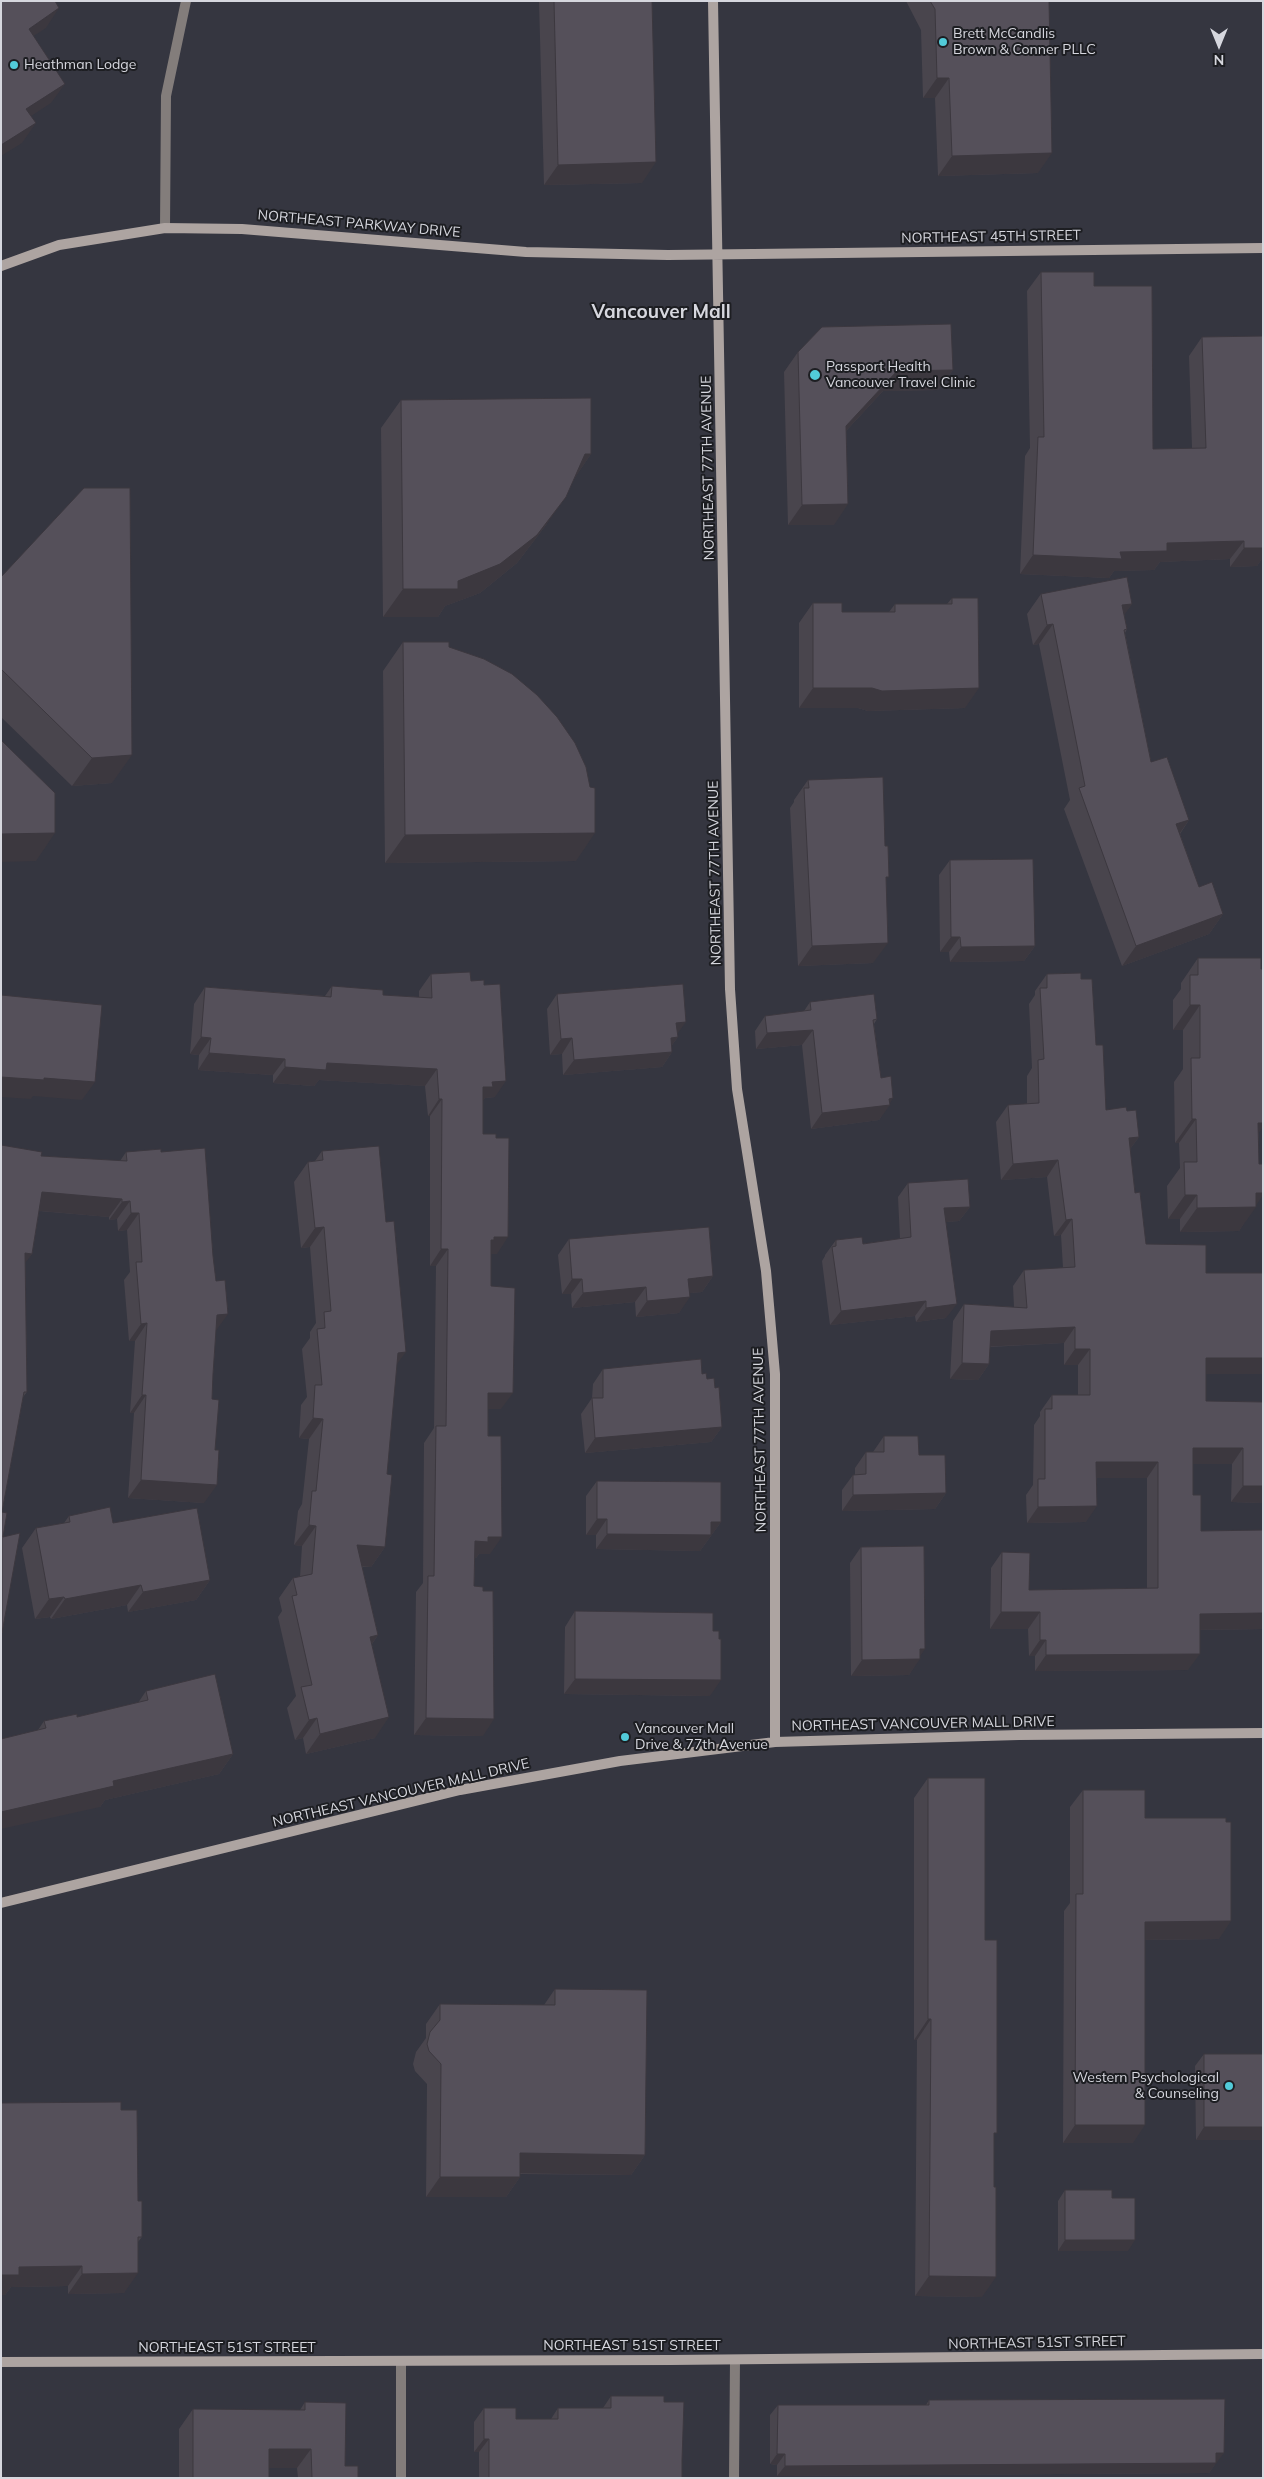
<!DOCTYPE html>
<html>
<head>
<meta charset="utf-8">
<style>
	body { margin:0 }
	#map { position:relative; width:1264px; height:2479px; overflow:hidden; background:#353640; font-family:Mulish,sans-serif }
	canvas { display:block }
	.frame { position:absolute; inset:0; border:2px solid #d6d7de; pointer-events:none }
	.north { position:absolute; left:1194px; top:20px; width:50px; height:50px; -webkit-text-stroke:4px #1d1e22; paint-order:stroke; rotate:180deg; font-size:14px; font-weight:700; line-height:20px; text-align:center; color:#d6d7de }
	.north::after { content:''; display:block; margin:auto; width:18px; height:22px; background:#d6d7de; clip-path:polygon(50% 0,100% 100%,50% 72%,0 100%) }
</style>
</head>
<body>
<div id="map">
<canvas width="1264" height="2479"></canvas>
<div class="frame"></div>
<div class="north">N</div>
</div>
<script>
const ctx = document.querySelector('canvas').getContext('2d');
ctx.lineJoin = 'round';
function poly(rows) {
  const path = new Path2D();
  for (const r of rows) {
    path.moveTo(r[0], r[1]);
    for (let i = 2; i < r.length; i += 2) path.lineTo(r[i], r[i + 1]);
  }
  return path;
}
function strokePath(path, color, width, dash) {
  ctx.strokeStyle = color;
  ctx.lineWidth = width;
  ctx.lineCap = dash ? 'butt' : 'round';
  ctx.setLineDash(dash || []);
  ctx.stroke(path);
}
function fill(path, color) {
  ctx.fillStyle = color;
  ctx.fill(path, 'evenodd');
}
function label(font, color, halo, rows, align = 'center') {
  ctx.font = font + ' Mulish,sans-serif';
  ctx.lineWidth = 4;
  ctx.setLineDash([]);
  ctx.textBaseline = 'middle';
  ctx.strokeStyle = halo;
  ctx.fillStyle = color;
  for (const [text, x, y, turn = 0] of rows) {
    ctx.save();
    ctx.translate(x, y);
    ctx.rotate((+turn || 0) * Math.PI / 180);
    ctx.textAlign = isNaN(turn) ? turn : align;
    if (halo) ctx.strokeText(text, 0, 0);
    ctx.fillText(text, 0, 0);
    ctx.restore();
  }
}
strokePath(poly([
	[165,228,166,96,186,1],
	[401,2478,401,2361],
	[734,2478,735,2360]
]), '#837d7b', 10);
strokePath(poly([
	[713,1,730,989,737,1089,766,1271,775,1374,775,1742],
	[1,266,59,245,165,228,242,229,526,252,668,255,1263,248],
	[1,1903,460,1790,620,1761,775,1742,1019,1735,1263,1733],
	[1,2362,671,2360,1263,2354]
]), '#ada4a1', 10);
fill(poly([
	[539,1,652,1,642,183,544,185],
	[906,1,1049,1,1038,173,938,176,935,98,923,98,921,30],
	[1041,272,1094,286,1153,449,1192,448,1189,356,1202,337,1263,560,1261,560,1257,566,1230,567,1230,559,1160,562,1154,570,1114,571,1109,578,1020,574,1025,456,1030,448,1027,291],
	[798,352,953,370,938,390,883,391,846,431,834,525,788,525,784,372],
	[401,400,591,454,573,480,546,525,517,563,480,593,445,606,438,617,383,617,381,428],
	[1,577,112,783,72,786,1,717],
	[1041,594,1132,604,1124,614,1127,629,1125,633,1151,762,1189,820,1180,834,1199,887,1223,914,1209,934,1122,966,1064,809,1070,800,1039,644,1033,645,1027,614],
	[952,598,965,708,868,711,858,708,799,708,799,623,813,603,842,612,889,612,895,604,947,604],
	[403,642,449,647,576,861,385,863,383,671],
	[808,780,886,881,873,963,798,966,790,808,794,802,794,800],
	[950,860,1035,946,1024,961,950,962,949,952,940,952,939,875],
	[1198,958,1259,1133,1256,1204,1239,1231,1180,1232,1180,1219,1168,1219,1167,1186,1180,1168,1179,1143,1175,1143,1174,1082,1183,1069,1183,1030,1173,1030,1173,1000,1181,989,1181,983],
	[431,974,471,981,495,1097,485,1098,483,1100,483,1134,497,1254,491,1254,491,1286,501,1409,488,1409,490,1554,479,1554,476,1558,475,1558,474,1586,483,1736,414,1735,416,1592,423,1583,424,1443,434,1428,436,1266,430,1266,430,1116,428,1116,425,1086,319,1080,314,1086,273,1083,273,1075,198,1070,199,1055,190,1054,194,1004,205,987,325,996,332,986,383,995,419,997,419,991],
	[1047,974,1081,979,1096,1045,1106,1110,1127,1111,1139,1137,1130,1149,1135,1193,1146,1244,1206,1273,1263,1273,1263,1374,1206,1374,1206,1401,1263,1402,1263,1503,1231,1502,1232,1464,1193,1464,1193,1495,1201,1531,1263,1629,1200,1630,1188,1670,1035,1671,1035,1656,1029,1656,1028,1629,990,1629,991,1568,1002,1552,1029,1590,1147,1589,1147,1478,1097,1478,1086,1522,1027,1523,1026,1495,1033,1485,1034,1425,1040,1416,1040,1412,1052,1395,1078,1395,1078,1365,1064,1365,1064,1343,990,1347,989,1364,978,1380,950,1379,953,1321,964,1304,1014,1307,1013,1286,1024,1270,1063,1268,1061,1235,1054,1236,1047,1177,1001,1180,996,1122,1008,1105,1027,1104,1027,1076,1032,1068,1029,1004,1035,995,1035,991],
	[557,994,677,1034,678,1037,672,1045,672,1052,662,1067,563,1075,562,1054,550,1055,547,1009],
	[810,1002,877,1019,874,1024,881,1078,890,1103,879,1120,811,1129,802,1045,756,1049,755,1031,765,1016,804,1011],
	[1,1145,41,1156,120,1161,126,1152,161,1152,216,1331,204,1503,128,1498,134,1413,130,1413,135,1341,129,1341,124,1280,130,1272,127,1230,118,1231,117,1219,109,1220,109,1217,39,1211,32,1254,25,1262,27,1392,23,1397,2,1512,3,1537,1,1634],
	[322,1151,397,1364,387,1474,385,1547,371,1567,362,1567,378,1635,372,1644,375,1738,306,1754,303,1738,295,1740,287,1708,296,1696,278,1617,282,1611,279,1598,293,1578,300,1577,302,1546,294,1545,298,1511,302,1504,309,1439,299,1438,301,1405,307,1397,302,1349,310,1338,310,1332,316,1323,310,1247,301,1248,294,1182,308,1162,315,1161],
	[908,1183,970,1207,959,1221,946,1222,946,1318,916,1322,915,1316,830,1325,822,1261,825,1256,825,1255,836,1240,863,1244,900,1239,898,1197],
	[569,1239,713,1276,702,1292,689,1293,679,1313,636,1317,635,1302,572,1308,571,1294,562,1294,558,1255],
	[603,1369,702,1374,715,1388,722,1427,711,1442,585,1453,581,1414,592,1398,593,1384],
	[884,1436,919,1455,946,1493,935,1509,842,1511,842,1490,853,1475,855,1475,855,1468,866,1452,873,1452],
	[597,1481,721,1522,700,1551,596,1549,596,1535,586,1535,586,1496],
	[69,1516,113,1523,210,1580,196,1600,128,1612,127,1605,51,1619,50,1617,35,1619,22,1548,36,1528,64,1523],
	[861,1547,920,1656,909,1675,851,1676,850,1563],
	[575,1611,713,1631,710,1696,564,1694,565,1627],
	[146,1691,233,1754,219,1774,105,1800,100,1807,38,1730,44,1721,77,1717,138,1703],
	[928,1778,985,1940,994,2137,982,2297,915,2296,917,2040,914,2040,914,1798],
	[1083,1790,1145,1818,1219,1939,1145,1940,1133,2143,1063,2143,1064,1911,1070,1903,1070,1807],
	[555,1989,645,2155,631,2175,520,2174,520,2177,506,2197,426,2197,427,2084,415,2071,413,2064,416,2052,426,2038,426,2024,440,2004,544,2005],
	[1204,2054,1263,2140,1196,2140,1195,2066],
	[1,2103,121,2110,138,2201,142,2237,138,2242,124,2293,68,2294,68,2286,11,2287,5,2295,1,2295],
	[1065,2190,1112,2198,1128,2251,1058,2251,1058,2201],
	[611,2396,664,2402,682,2460,682,2478,479,2478,479,2452,474,2452,474,2422,484,2408,516,2419,551,2419,558,2408,603,2408],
	[929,2400,1216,2463,1209,2473,777,2476,777,2465,770,2464,770,2415,778,2405,926,2405],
	[305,2402,345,2466,358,2478,298,2478,297,2468,269,2468,269,2478,179,2478,179,2429,193,2409,300,2410]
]), '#49454d');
fill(poly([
	[59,8,46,28,15,48,29,29],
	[937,78,949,78,935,98,923,98],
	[65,84,51,103,13,128,26,109],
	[36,123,22,143,1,156,1,145],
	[1052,153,1038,173,938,176,952,156],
	[656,162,642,183,544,185,558,165],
	[953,370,938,390,883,391,832,446,846,426,897,371],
	[585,454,591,454,572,482],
	[566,497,546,525,517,563,480,593,445,606,438,617,383,617,403,589,458,581],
	[848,504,834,525,788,525,802,505],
	[1244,541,1230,559,1160,562,1154,570,1114,571,1109,578,1020,574,1033,555,1120,552,1167,543],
	[1244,548,1263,548,1263,560,1261,560,1257,566,1230,567],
	[1132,604,1118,624,1122,605],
	[1053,624,1039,644,1033,645,1047,625],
	[813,688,979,688,965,708,868,711,858,708,799,708],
	[132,755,112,783,72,786,92,758],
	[1189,820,1175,840,1176,824],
	[55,833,36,861,1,862,1,834],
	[595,833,576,861,385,863,405,835],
	[1223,914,1209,934,1122,966,1136,946],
	[951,937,960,937,949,952,940,952],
	[888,943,873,963,798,966,812,946],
	[1035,946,1024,961,950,962,961,947],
	[1190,1005,1200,1005,1183,1030,1173,1030],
	[686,1022,675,1037,678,1037,667,1052,672,1052,662,1067,563,1075,574,1060,676,1023],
	[813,1030,802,1045,756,1049,767,1033],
	[201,1037,211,1038,199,1055,190,1054],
	[572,1038,562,1054,550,1055,561,1039],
	[209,1053,285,1059,273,1075,198,1070],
	[327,1063,437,1069,425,1086,319,1080,314,1086,273,1083,285,1067],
	[1,1077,44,1078,95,1082,82,1100,33,1096,31,1099,1,1097],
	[506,1081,495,1097,485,1098,481,1103,483,1087,492,1082],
	[893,1098,889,1105,890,1105,879,1120,811,1129,822,1113],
	[439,1099,442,1099,430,1116,428,1116],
	[1192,1119,1196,1119,1179,1143,1175,1143],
	[1258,1123,1263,1123,1263,1127,1249,1147],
	[1139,1137,1127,1153,1129,1138],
	[1058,1160,1047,1177,1001,1180,1013,1164],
	[42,1192,122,1199,109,1217,30,1210],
	[1256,1193,1263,1193,1263,1195,1255,1207,1256,1207,1239,1231,1180,1232,1197,1208],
	[1185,1195,1197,1195,1180,1219,1168,1219],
	[130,1201,117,1219,109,1220,122,1202],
	[970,1207,959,1221,933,1223,944,1208],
	[131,1213,139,1213,127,1230,118,1231],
	[1072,1219,1061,1235,1054,1236,1066,1220],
	[324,1227,310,1247,301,1248,315,1228],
	[494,1237,508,1237,497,1254,485,1254,491,1240],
	[441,1249,448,1249,436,1266,430,1266],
	[25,1253,32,1254,19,1271],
	[713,1276,702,1292,677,1294,688,1279],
	[572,1279,582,1279,571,1294,562,1294],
	[646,1287,635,1302,572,1308,583,1293],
	[690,1297,679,1313,636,1317,647,1301],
	[926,1301,915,1316,830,1325,841,1311],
	[957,1304,946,1318,916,1322,926,1308],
	[228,1314,215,1332,217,1315],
	[147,1323,135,1341,129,1341,141,1324],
	[1075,1327,1064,1343,979,1347,991,1331],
	[1075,1349,1090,1349,1078,1365,1064,1365],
	[406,1352,391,1372,398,1353],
	[1206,1358,1263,1358,1263,1374,1195,1374],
	[962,1363,989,1364,978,1380,950,1379],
	[488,1393,513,1393,501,1409,476,1409],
	[142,1395,146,1395,134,1413,130,1413],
	[313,1418,323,1419,309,1439,299,1438],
	[722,1427,711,1442,585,1453,595,1438],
	[1193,1448,1243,1448,1232,1464,1182,1464],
	[1096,1462,1158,1462,1147,1478,1085,1478],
	[141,1480,217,1485,204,1503,128,1498],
	[1243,1486,1263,1486,1263,1503,1231,1502],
	[946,1493,935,1509,842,1511,853,1495],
	[1097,1506,1086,1522,1027,1523,1038,1507],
	[597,1519,607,1519,596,1535,586,1535],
	[711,1522,721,1522,700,1551,596,1549,607,1534],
	[309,1525,316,1526,302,1546,294,1545],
	[488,1537,502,1537,490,1554,479,1554,476,1558,464,1558,475,1541],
	[357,1545,385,1547,371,1567,343,1565],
	[210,1580,196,1600,128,1612,143,1592],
	[141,1585,127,1605,51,1619,65,1599],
	[64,1597,50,1617,35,1619,49,1599],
	[1001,1612,1040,1612,1028,1629,990,1629],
	[1263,1613,1263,1629,1188,1630,1200,1614],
	[378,1635,364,1655,370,1637],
	[1040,1640,1046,1640,1035,1656,1029,1656],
	[920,1649,925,1649,918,1659,920,1659,909,1675,851,1676,862,1660],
	[1200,1654,1188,1670,1035,1671,1046,1655],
	[575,1679,721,1680,710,1696,564,1694],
	[389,1717,375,1738,306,1754,320,1734],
	[317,1718,303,1738,295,1740,309,1720],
	[426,1718,494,1719,483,1736,414,1735],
	[233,1754,219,1774,105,1800,100,1807,1,1829,1,1812,113,1781],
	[1231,1921,1219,1939,1133,1940,1145,1922],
	[928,2019,931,2019,917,2040,914,2040],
	[1075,2125,1145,2125,1133,2143,1063,2143],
	[1204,2127,1263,2127,1263,2140,1196,2140],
	[520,2153,645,2155,631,2175,506,2173],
	[440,2177,520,2177,506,2197,426,2197],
	[1065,2240,1135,2240,1128,2251,1058,2251],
	[82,2266,68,2286,11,2287,5,2295,1,2295,1,2275,19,2267],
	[138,2273,124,2293,68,2294,82,2274],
	[929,2276,996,2277,982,2297,915,2296],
	[484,2439,489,2439,479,2452,474,2452],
	[269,2449,311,2449,297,2468,255,2468],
	[1224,2453,1209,2473,777,2476,785,2466],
	[777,2454,785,2454,777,2465,770,2464]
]), '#3c383f');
const building = poly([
	[1,1,55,1,59,8,29,29,65,84,26,109,36,123,1,145,1,1],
	[554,1,652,1,656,162,558,165,554,1],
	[930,1,1049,1,1052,153,952,156,949,78,937,78,935,9,930,1],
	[1041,272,1094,272,1094,286,1152,286,1153,449,1206,448,1202,337,1263,336,1263,548,1244,548,1244,541,1167,543,1167,551,1120,552,1122,559,1033,555,1038,437,1044,437,1041,272],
	[951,324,953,370,897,371,846,426,848,504,802,505,798,352,822,327,951,324],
	[591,398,591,454,585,454,566,497,537,535,500,564,458,581,458,589,403,589,401,400,591,398],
	[84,488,130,488,132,755,92,758,1,669,1,577,84,488],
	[1127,577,1132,604,1122,605,1127,629,1124,630,1151,762,1167,757,1189,820,1176,824,1199,887,1212,882,1223,914,1136,946,1079,788,1085,786,1053,624,1047,625,1041,594,1127,577],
	[952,598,978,598,979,688,882,691,872,688,813,688,813,603,842,603,842,612,895,612,895,604,952,604,952,598],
	[403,642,449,642,449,647,484,659,512,674,537,695,557,717,575,743,586,767,590,787,595,788,595,833,405,835,403,642],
	[1,740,55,793,55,833,1,834,1,740],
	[883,777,885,846,888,846,889,877,886,877,888,943,812,946,804,788,809,788,808,780,883,777],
	[1033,859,1035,946,961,947,960,937,951,937,950,860,1033,859],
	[1198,958,1261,958,1261,969,1263,969,1263,1123,1258,1123,1259,1164,1263,1164,1263,1193,1256,1193,1256,1207,1197,1208,1197,1195,1185,1195,1184,1162,1197,1162,1196,1119,1192,1119,1191,1058,1200,1058,1200,1005,1190,1005,1190,975,1198,975,1198,958],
	[470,972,471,981,484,980,484,985,500,984,506,1081,492,1082,493,1087,483,1087,483,1134,496,1134,496,1138,509,1138,508,1237,494,1237,494,1240,491,1240,491,1286,515,1288,513,1393,488,1393,488,1436,501,1436,502,1537,488,1537,488,1542,475,1541,474,1586,483,1587,483,1591,493,1591,494,1719,426,1718,428,1576,434,1576,436,1426,446,1426,448,1249,441,1249,442,1099,439,1099,437,1069,327,1063,326,1070,285,1067,285,1059,209,1053,211,1038,201,1037,205,987,331,997,332,986,383,990,383,995,432,998,431,974,470,972],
	[1081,973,1081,979,1092,979,1096,1045,1103,1045,1106,1110,1126,1107,1127,1111,1136,1110,1139,1137,1129,1138,1135,1193,1140,1192,1146,1244,1206,1245,1206,1273,1263,1273,1263,1358,1206,1358,1206,1401,1263,1402,1263,1486,1243,1486,1243,1448,1193,1448,1193,1495,1201,1495,1201,1531,1263,1530,1263,1613,1200,1614,1200,1654,1046,1655,1046,1640,1040,1640,1040,1612,1001,1612,1002,1552,1030,1553,1029,1590,1158,1588,1158,1462,1096,1462,1097,1506,1038,1507,1038,1479,1045,1479,1045,1409,1052,1409,1052,1395,1090,1395,1090,1349,1075,1349,1075,1327,991,1331,989,1364,962,1363,964,1304,1027,1308,1024,1270,1075,1267,1072,1219,1066,1220,1058,1160,1013,1164,1008,1105,1039,1103,1038,1060,1044,1059,1040,988,1047,988,1047,974,1081,973],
	[683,984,686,1022,676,1023,678,1037,671,1038,672,1052,574,1060,572,1038,561,1039,557,994,683,984],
	[874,994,877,1019,873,1020,881,1078,891,1076,893,1098,889,1099,890,1105,822,1113,813,1030,767,1033,765,1016,811,1010,810,1002,874,994],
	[1,995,102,1005,95,1082,44,1078,44,1080,1,1077,1,995],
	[1,1145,42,1152,41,1156,127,1161,126,1152,161,1149,161,1152,205,1148,213,1256,216,1281,225,1280,228,1314,217,1315,213,1374,212,1399,219,1400,215,1450,219,1450,217,1485,141,1480,146,1395,142,1395,147,1323,141,1324,136,1262,142,1262,139,1213,131,1213,130,1201,122,1202,122,1199,42,1192,32,1254,25,1253,27,1392,24,1392,2,1512,7,1513,3,1537,20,1533,2,1633,1,1145],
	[379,1146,386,1222,394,1221,406,1352,398,1353,387,1474,392,1475,385,1547,357,1545,378,1635,370,1637,389,1717,320,1734,317,1718,309,1720,301,1687,312,1685,292,1596,297,1595,293,1578,312,1574,316,1526,309,1525,312,1491,316,1491,323,1419,313,1418,315,1385,322,1385,317,1329,325,1328,324,1312,331,1311,324,1227,315,1228,308,1162,323,1160,322,1151,379,1146],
	[968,1179,970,1207,944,1208,957,1304,926,1308,926,1301,841,1311,832,1247,836,1246,836,1240,862,1237,863,1244,911,1237,908,1183,968,1179],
	[709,1227,713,1276,688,1279,690,1297,647,1301,646,1287,583,1293,582,1279,572,1279,569,1239,709,1227],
	[701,1359,702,1374,706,1373,707,1379,714,1378,715,1388,719,1387,722,1427,595,1438,592,1398,603,1398,603,1369,701,1359],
	[884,1436,918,1436,919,1455,945,1455,946,1493,853,1495,853,1475,866,1474,866,1452,884,1452,884,1436],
	[597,1481,721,1482,721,1522,711,1522,711,1535,607,1534,607,1519,597,1519,597,1481],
	[110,1507,113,1523,197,1508,210,1580,143,1592,141,1585,65,1599,64,1597,49,1599,36,1528,70,1522,69,1516,110,1507],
	[924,1546,925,1649,920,1649,920,1659,862,1660,861,1547,924,1546],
	[575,1611,713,1613,713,1631,719,1631,719,1639,721,1639,721,1680,575,1679,575,1611],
	[215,1674,233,1754,113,1781,114,1786,1,1812,1,1739,46,1728,44,1721,77,1714,77,1717,148,1700,146,1691,215,1674],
	[928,1778,985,1778,985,1940,997,1940,997,2133,994,2133,994,2187,996,2187,996,2277,929,2276,931,2019,928,2019,928,1778],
	[1083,1790,1145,1790,1145,1818,1226,1818,1226,1822,1231,1822,1231,1921,1145,1922,1145,2125,1075,2125,1076,1894,1083,1894,1083,1790],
	[555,1989,647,1990,645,2155,520,2153,520,2177,440,2177,441,2064,429,2051,427,2044,430,2032,440,2020,440,2004,555,2005,555,1989],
	[1204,2054,1263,2054,1263,2127,1204,2127,1204,2054],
	[121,2102,121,2110,137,2110,138,2201,142,2201,142,2237,138,2237,138,2273,82,2274,82,2266,19,2267,19,2275,1,2275,1,2103,121,2102],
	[1065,2190,1112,2190,1112,2198,1135,2198,1135,2240,1065,2240,1065,2190],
	[611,2396,664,2396,664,2402,684,2402,682,2460,682,2478,489,2478,489,2439,484,2439,484,2408,516,2408,516,2419,558,2419,558,2408,611,2408,611,2396],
	[1225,2399,1224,2453,1216,2453,1216,2463,785,2466,785,2454,777,2454,778,2405,929,2405,929,2400,1225,2399],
	[305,2402,346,2403,345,2466,358,2466,358,2478,312,2478,311,2449,269,2449,269,2478,193,2478,193,2409,305,2410,305,2402]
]);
fill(building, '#55505a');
strokePath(building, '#3c383f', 1);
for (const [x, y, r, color] of [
	[943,42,5,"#52cbd9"],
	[14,65,5,"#52cbd9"],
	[815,375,6,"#52cbd9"],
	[625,1737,5,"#52cbd9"],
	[1229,2086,5,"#52cbd9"]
]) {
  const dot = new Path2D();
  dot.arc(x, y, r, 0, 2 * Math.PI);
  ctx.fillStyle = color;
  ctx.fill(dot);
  strokePath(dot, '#1d1e22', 2);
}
label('14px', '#d6d7de', '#1d1e22', [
	["Brett McCandlis",953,34],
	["Brown & Conner PLLC",953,50],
	["Heathman Lodge",24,65],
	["Passport Health",826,367],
	["Vancouver Travel Clinic",826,383],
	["Vancouver Mall",635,1729],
	["Drive & 77th Avenue",635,1745],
	["Western Psychological",1219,2078,"right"],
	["& Counseling",1219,2094,"right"]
], 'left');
label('14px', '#d6d7de', '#1d1e22', [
	["NORTHEAST PARKWAY DRIVE",359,224,5],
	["NORTHEAST 45TH STREET",991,237,-1],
	["NORTHEAST 77TH AVENUE",708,468,-91],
	["NORTHEAST 77TH AVENUE",715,873,-91],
	["NORTHEAST 77TH AVENUE",760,1440,-91],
	["NORTHEAST VANCOUVER MALL DRIVE",923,1724,-1],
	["NORTHEAST VANCOUVER MALL DRIVE",401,1793,-13],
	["NORTHEAST 51ST STREET",1037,2343,-1],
	["NORTHEAST 51ST STREET",632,2346],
	["NORTHEAST 51ST STREET",227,2348]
]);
label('bold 19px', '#d6d7de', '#1d1e22', [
	["Vancouver Mall",661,312]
]);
</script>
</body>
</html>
